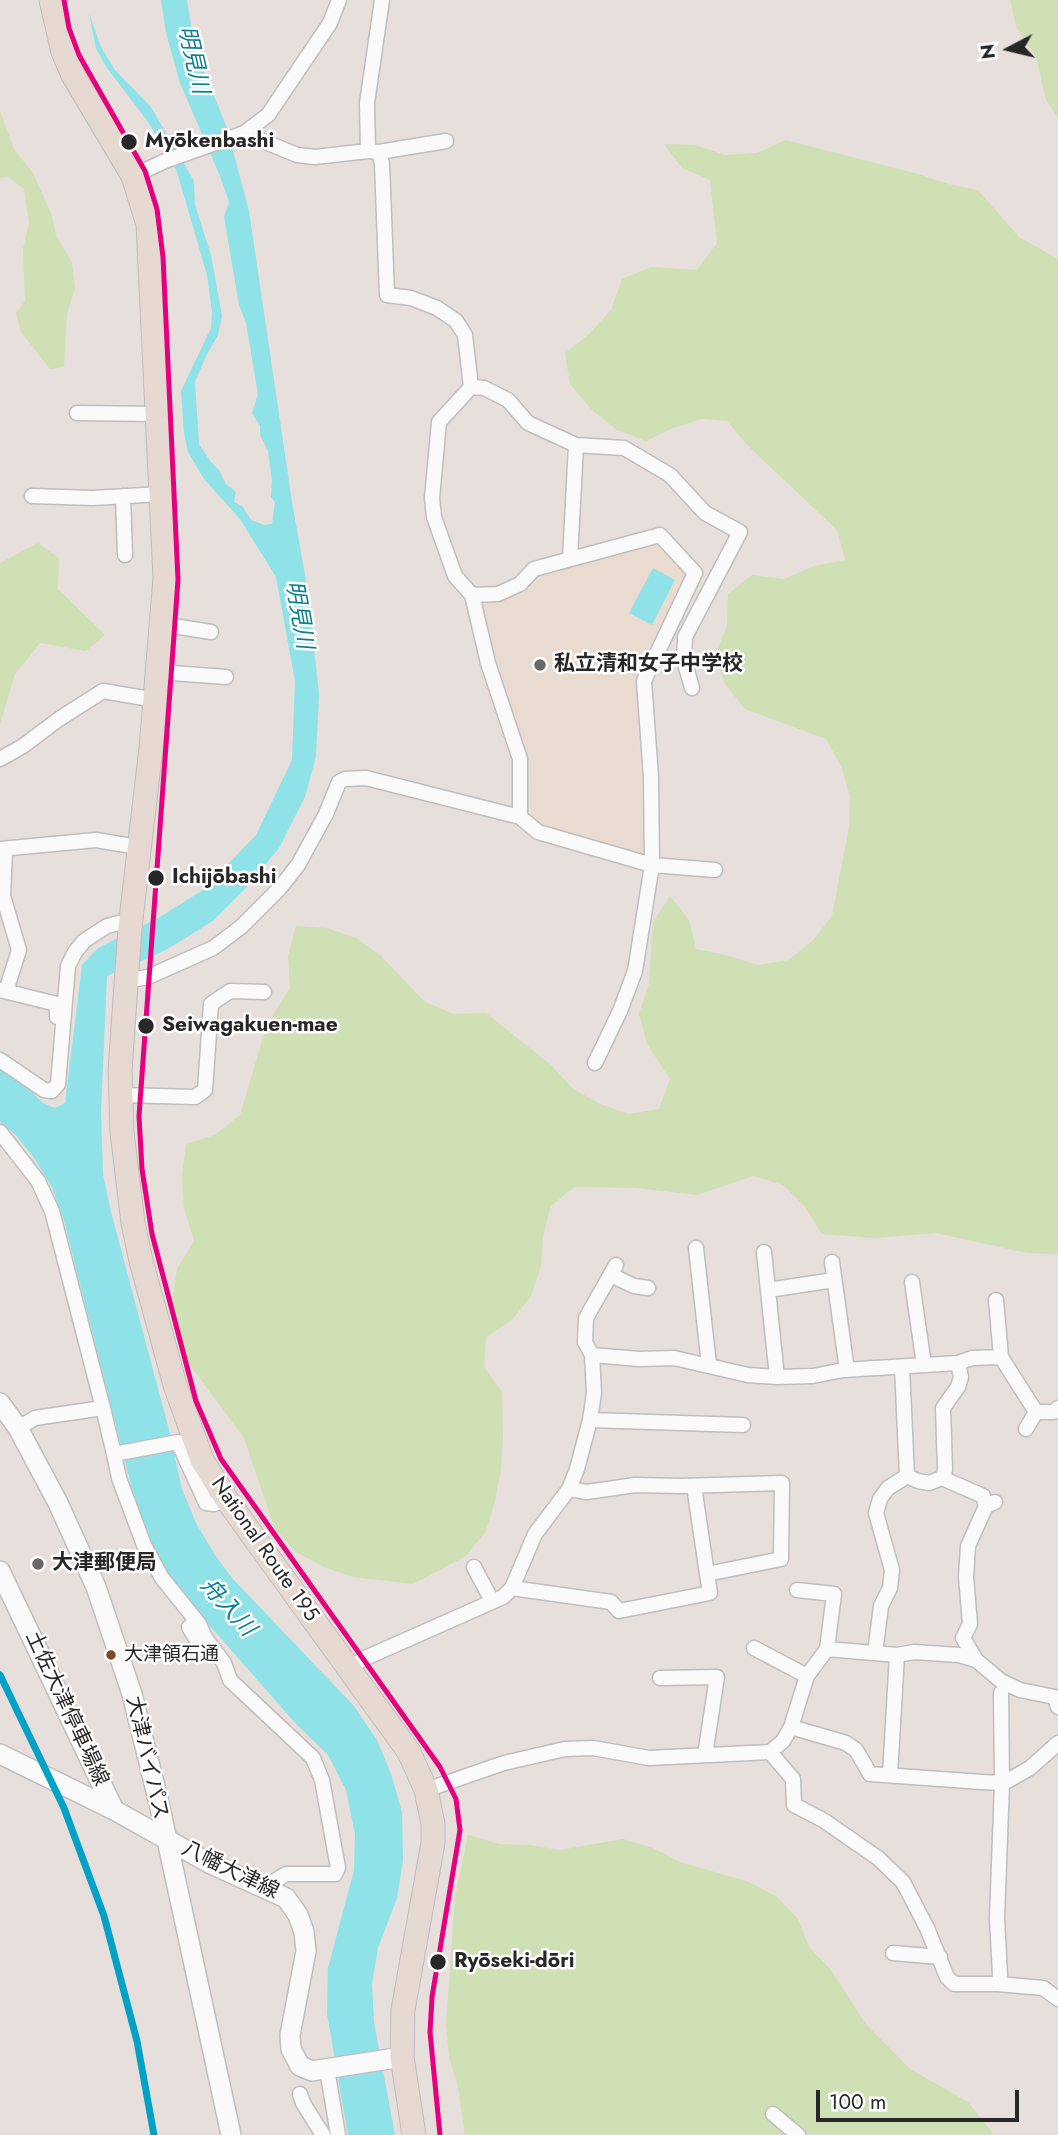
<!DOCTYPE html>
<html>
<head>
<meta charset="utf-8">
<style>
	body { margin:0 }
	#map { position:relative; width:1058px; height:2135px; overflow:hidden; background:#e6dfdc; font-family:Jost,sans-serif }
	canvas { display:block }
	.north { position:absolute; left:974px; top:14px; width:70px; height:70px; -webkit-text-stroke:5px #fff; paint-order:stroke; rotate:263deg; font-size:19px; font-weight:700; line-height:28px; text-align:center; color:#272727 }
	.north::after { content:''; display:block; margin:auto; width:24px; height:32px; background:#272727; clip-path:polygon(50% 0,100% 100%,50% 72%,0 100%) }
	.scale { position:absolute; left:816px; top:2090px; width:203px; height:32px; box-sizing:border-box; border:4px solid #272727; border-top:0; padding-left:9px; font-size:21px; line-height:24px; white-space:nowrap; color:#272727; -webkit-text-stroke:5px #fff; paint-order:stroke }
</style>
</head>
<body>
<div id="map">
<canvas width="1058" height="2135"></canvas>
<div class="north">N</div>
<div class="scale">100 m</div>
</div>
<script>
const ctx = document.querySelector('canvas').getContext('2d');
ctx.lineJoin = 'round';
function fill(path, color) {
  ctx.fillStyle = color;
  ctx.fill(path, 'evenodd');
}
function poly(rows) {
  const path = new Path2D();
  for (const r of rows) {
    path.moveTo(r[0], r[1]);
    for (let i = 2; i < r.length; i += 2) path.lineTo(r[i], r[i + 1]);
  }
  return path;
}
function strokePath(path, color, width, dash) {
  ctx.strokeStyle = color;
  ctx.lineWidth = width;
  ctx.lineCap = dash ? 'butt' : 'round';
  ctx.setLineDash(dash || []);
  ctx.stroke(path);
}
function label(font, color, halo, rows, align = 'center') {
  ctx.font = font + ' Jost,"Noto Sans JP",sans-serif';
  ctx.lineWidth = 5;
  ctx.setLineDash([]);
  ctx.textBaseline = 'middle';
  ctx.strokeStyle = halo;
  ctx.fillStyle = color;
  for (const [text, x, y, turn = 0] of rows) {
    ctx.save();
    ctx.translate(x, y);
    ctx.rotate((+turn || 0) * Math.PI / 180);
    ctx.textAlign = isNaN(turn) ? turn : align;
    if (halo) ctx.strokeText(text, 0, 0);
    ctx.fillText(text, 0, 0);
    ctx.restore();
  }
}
fill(poly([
	[656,544,687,576,640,666,636,678,644,855,548,832,531,817,527,761,481,608,484,604,517,593,541,573]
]), '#e9dbd0');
fill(poly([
	[1010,0,1058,0,1058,118,1046,100,1036,56,1017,29],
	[0,111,14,149,33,173,51,213,56,235,72,263,75,288,67,314,64,367,50,369,21,332,16,313,25,301,23,249,29,222,24,189,8,177,0,178],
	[786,140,918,174,948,184,978,190,1019,237,1058,259,1058,1254,1027,1253,936,1233,874,1238,822,1234,805,1207,783,1185,753,1176,697,1195,636,1188,574,1187,551,1206,543,1237,541,1266,531,1296,512,1320,486,1337,484,1367,502,1392,503,1437,501,1469,495,1501,486,1531,466,1556,413,1584,353,1577,324,1567,296,1552,275,1529,244,1438,187,1361,172,1301,177,1269,194,1241,184,1208,182,1177,186,1144,215,1135,240,1115,267,1024,290,988,288,956,296,926,327,928,356,938,381,956,425,1002,454,1014,486,1013,551,1065,572,1088,600,1104,629,1114,659,1109,670,1079,647,1044,639,1014,649,984,653,922,670,896,689,920,696,949,726,955,758,965,789,960,813,940,832,916,849,827,850,796,841,766,826,739,745,709,725,684,715,655,727,626,728,594,752,575,784,579,814,566,845,560,837,530,747,445,727,421,702,419,673,428,646,441,617,430,591,409,570,384,565,353,589,334,611,310,622,279,651,267,697,270,717,243,710,180,682,168,664,144,695,145,725,155,757,153],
	[38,543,59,558,58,589,105,635,86,651,40,643,15,674,0,724,0,563],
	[468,1835,500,1844,530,1845,560,1850,623,1839,653,1848,680,1862,749,1882,777,1897,798,1919,809,1947,831,1970,865,2023,910,2069,968,2102,994,2135,465,2135,458,2087,449,2057,446,2025,455,1896]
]), '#cfe0b4');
fill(poly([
	[161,0,187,0,195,49,227,128,249,211,292,502,308,592,319,694,316,756,305,797,279,848,246,888,214,920,189,936,164,951,107,976,101,1111,103,1174,111,1212,168,1426,182,1489,196,1523,215,1555,232,1578,354,1706,377,1740,391,1774,402,1812,403,1860,397,1898,378,1948,372,1984,374,2022,395,2135,348,2135,327,2014,328,1968,354,1870,355,1834,346,1790,328,1755,296,1724,182,1594,156,1554,136,1504,64,1221,52,1187,34,1158,15,1134,0,1122,0,1068,25,1085,43,1103,55,1108,65,1103,82,965,98,948,160,917,203,890,256,835,292,760,295,681,276,577,240,519,204,479,188,452,184,434,181,391,211,328,212,312,207,275,177,172,149,123,107,68,96,49,89,13,101,47,115,70,151,107,194,181,195,205,211,255,222,316,218,335,206,356,195,382,199,444,211,462,219,470,226,484,236,492,234,502,243,507,251,520,264,525,272,524,275,502,271,497,272,481,268,451,260,435,260,426,252,413,258,394,246,323,239,305,224,217,229,202,220,176,180,83,166,33],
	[653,568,675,580,652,625,629,613]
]), '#8fe2e8');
const minor = poly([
	[244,133,297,155,315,157,368,151,379,152,382,164,387,295,411,298,437,308,456,321,465,335,471,387,484,388,508,400,528,423,576,445,624,448,670,475,705,513,740,532,685,637,684,660,692,688],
	[368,151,367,103,382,0],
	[379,152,446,141],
	[133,176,165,161,244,133,268,115,330,23,339,0],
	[471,387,439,422,432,498,434,517,455,576,472,595,488,663,520,759,520,817],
	[77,413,158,414],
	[32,496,93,498,162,494],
	[123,496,125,555],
	[570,559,576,445],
	[472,595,498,594,520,584,534,569,660,535,695,573,644,681,651,777,652,865,635,971,620,1011,595,1063],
	[161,624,211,632],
	[158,672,226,677],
	[0,759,23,746,59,719,103,691,156,700],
	[0,849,96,840,138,847],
	[5,850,3,896,19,950,6,991],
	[126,981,148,977,213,948,241,927,280,888,298,865,326,814,339,782,345,779,366,778,520,817,538,832,652,865,715,870],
	[0,990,57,1004,57,1017],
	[0,1060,44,1090,52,1091,58,1084,68,966,75,952,84,941,107,926,131,920],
	[120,1095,195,1097,205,1090,211,1004,230,991,264,992],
	[0,1132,38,1181,52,1211,103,1408],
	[696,1248,709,1365],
	[764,1252,777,1377],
	[832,1262,847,1370],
	[611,1275,634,1286,648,1288],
	[912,1282,924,1365],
	[768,1290,834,1280],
	[996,1300,1001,1357],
	[592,1355,585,1342,586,1318,616,1265],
	[590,1420,743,1425],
	[18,1428,35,1418,103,1408,114,1454,178,1442,206,1503,214,1504,227,1500],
	[1026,1429,1036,1412],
	[114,1454,119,1478,144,1545,162,1578,199,1624,206,1639,224,1663,230,1680,313,1758,322,1780,338,1868,335,1874,286,1874,275,1881,270,1891],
	[907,1476,918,1481,929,1483,942,1478,945,1470,943,1408,958,1387,961,1377,958,1363],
	[942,1478,983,1496,986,1506],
	[694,1486,707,1574],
	[474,1567,492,1601],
	[512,1588,611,1602,619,1611,710,1593,707,1574,781,1559,782,1483,681,1486,635,1485,587,1492,569,1489],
	[797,1590,834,1594,827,1649],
	[189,1627,203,1650],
	[754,1648,807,1676],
	[875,1653,881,1606,890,1588,892,1570,876,1513,880,1499,888,1488,907,1476,902,1367],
	[976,1660,1001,1681,1020,1690,1055,1697,1058,1707],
	[350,1669,363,1659,503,1597,512,1588,535,1534,569,1489,577,1469,590,1420,594,1393,592,1355,639,1359,674,1358,748,1375,777,1377,813,1376,843,1370,958,1363,972,1358,1001,1357,1036,1412,1054,1412,1058,1408],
	[660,1678,717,1677,705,1755],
	[791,1727,846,1743,856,1750,870,1774,982,1782,1002,1783,1009,1780,1030,1768,1058,1743],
	[770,1752,793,1779,794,1805,823,1820,878,1858,903,1882,927,1928,947,1977,954,1984,998,1984,1000,1975,997,1918,1002,1783,1001,1693],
	[890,1775,897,1655],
	[426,1790,504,1763,565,1749,593,1748,649,1758,770,1752,783,1741,791,1727,807,1676,827,1649,897,1655,914,1652,959,1655,976,1660,963,1638,970,1624,966,1577,968,1546,986,1506,995,1502],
	[893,1953,940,1957],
	[998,1984,1043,1988,1058,1999],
	[327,2069,338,2135],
	[300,2094,303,2103,323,2135],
	[773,2114,798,2135]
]);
const secondary = poly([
	[0,1403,18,1428,58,1503,96,1587,132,1694,159,1803,231,2135],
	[0,1571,114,1810],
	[0,1754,114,1810,209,1863,286,1898,298,1915,304,1932,306,1951,290,2035,291,2049,300,2066,312,2071,402,2057]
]);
const trunk = poly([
	[51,0,63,52,73,75,133,176,148,224,165,578,151,748,130,928,120,1070,122,1132,133,1223,141,1261,175,1385,202,1460,227,1500,409,1752,426,1790,433,1824,433,1843,403,2010,402,2057,414,2135]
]);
strokePath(minor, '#bfbdbe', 17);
strokePath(secondary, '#bfbdbe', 22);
strokePath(trunk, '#bfbcbb', 25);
strokePath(minor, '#fbfafa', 14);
strokePath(secondary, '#fbfafa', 19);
strokePath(trunk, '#e6d9d2', 23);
strokePath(poly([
	[0,1675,64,1808,104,1916,137,2041,154,2135]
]), '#02a2c6', 7);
strokePath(poly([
	[64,0,69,28,79,55,145,171,157,209,163,257,178,580,139,1116,142,1169,152,1234,196,1401,221,1459,440,1767,456,1799,460,1830,432,1997,430,2032,440,2135]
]), '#e5007d', 5);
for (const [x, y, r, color] of [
	[129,142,9,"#272727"],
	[540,665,7,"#6a6766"],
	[156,878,9,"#272727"],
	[146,1026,9,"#272727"],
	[38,1564,7,"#6a6766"],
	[111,1655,6,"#7a4b2a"],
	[438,1962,9,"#272727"]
]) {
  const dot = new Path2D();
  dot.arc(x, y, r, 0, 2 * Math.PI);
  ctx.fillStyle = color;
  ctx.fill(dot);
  strokePath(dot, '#fff', 2.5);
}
label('19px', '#272727', '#fff', [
	["大津領石通",124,1655]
], 'left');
label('bold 21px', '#272727', '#fff', [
	["Myōkenbashi",145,142],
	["Ichijōbashi",172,878],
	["Seiwagakuen-mae",162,1026],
	["Ryōseki-dōri",454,1962]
], 'left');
label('bold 21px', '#272727', '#fff', [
	["私立清和女子中学校",554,665],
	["大津郵便局",52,1564]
], 'left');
label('21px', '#272727', '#fff', [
	["National Route 195",264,1550,55],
	["土佐大津停車場線",66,1709,65],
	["大津バイパス",146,1758,77],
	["八幡大津線",230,1871,26]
]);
label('italic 23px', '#0e8094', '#fff', [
	["明見川",192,60,77],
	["明見川",298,615,80],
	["舟入川",227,1608,48]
]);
</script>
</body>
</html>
